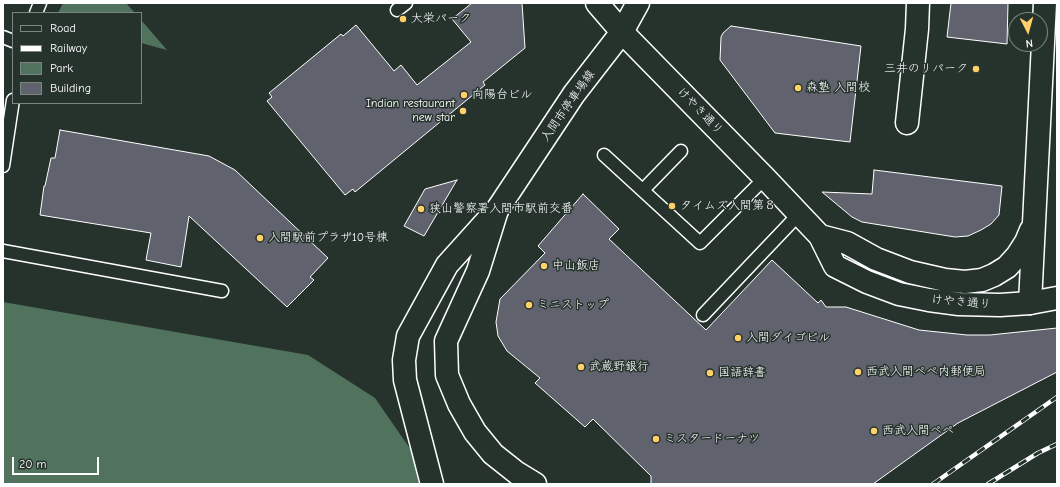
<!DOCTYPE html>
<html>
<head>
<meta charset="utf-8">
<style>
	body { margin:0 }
	#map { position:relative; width:1060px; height:487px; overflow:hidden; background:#26332d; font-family:"Comic Neue",sans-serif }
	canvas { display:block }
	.frame { position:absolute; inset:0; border:4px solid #fff; pointer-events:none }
	.legend { position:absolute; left:12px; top:12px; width:130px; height:92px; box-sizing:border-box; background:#26332d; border:1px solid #7d8581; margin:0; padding:5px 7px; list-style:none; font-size:12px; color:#fff }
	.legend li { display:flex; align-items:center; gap:8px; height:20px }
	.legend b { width:20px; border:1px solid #7d8581 }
	.north { position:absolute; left:1008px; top:12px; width:40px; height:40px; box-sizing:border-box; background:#26332d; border:1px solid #7d8581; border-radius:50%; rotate:174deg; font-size:11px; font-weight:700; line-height:16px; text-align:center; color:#fff }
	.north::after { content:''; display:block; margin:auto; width:14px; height:18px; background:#ffd166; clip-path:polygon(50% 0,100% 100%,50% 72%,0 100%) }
	.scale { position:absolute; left:12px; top:457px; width:87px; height:18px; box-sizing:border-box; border:2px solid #fff; border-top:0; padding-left:5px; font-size:12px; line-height:14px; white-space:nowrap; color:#fff; -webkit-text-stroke:3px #26332d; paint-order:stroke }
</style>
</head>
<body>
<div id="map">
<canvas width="1060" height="487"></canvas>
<div class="frame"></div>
<ul class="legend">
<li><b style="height:5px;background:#26332d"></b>Road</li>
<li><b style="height:5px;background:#fff"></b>Railway</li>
<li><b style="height:11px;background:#51725c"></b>Park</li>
<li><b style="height:11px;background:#60626e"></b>Building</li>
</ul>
<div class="north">N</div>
<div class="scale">20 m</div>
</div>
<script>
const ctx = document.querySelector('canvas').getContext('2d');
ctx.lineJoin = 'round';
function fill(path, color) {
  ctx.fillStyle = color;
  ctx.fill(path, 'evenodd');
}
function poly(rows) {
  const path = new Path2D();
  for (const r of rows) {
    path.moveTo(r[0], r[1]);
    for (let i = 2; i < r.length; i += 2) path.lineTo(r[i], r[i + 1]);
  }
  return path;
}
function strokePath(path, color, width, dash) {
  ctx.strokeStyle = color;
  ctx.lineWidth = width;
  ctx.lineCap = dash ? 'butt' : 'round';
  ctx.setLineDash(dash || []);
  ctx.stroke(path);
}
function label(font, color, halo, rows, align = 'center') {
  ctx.font = font + ' "Comic Neue","Klee One",sans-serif';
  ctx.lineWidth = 3;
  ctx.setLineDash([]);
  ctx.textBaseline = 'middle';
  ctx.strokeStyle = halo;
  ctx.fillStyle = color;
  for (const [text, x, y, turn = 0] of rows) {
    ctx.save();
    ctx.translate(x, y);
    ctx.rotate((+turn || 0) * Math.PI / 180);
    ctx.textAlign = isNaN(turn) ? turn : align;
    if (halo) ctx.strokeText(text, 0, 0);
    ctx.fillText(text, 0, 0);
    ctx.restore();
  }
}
fill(poly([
	[63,3,126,3,135,13,58,13],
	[141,20,167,50,141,43],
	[3,302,308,355,375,398,411,450,420,484,3,484]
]), '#51725c');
const building = poly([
	[472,3,522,3,525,48,483,82,485,85,355,192,353,189,345,195,267,101,272,97,269,93,341,34,343,36,356,25,394,71,401,65,417,85,471,42,452,19,472,3],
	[951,3,1008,3,1007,44,947,37,951,3],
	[731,26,861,46,850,142,775,133,720,60,721,37,723,33,731,26],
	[60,130,209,156,235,170,328,258,310,277,314,280,287,307,189,216,181,267,146,260,151,233,40,215,44,186,45,186,51,158,55,158,60,130],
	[874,170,1002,186,999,215,991,224,981,230,968,236,955,237,862,222,852,217,822,192,872,194,874,170],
	[457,180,424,236,404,226,425,189,457,180],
	[583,194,619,229,609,239,706,330,772,260,818,303,821,300,826,307,846,307,919,330,967,335,990,335,1057,328,1057,372,958,423,873,484,651,484,651,476,593,419,585,427,535,383,540,378,507,351,498,336,496,322,500,299,545,253,538,246,583,194]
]);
fill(building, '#60626e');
strokePath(building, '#fff', 1);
const service = poly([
	[397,10,406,3],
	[36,13,40,3],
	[3,37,13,41],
	[604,155,700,243,765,178],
	[3,166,13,100],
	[643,190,681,151],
	[3,251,222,291],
	[703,315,799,214]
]);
const minor = poly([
	[907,123,917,29,918,3],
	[497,210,478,271,446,341,447,375,459,404,475,432,493,454,517,473,535,484],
	[1030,303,1057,298],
	[432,484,405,380,404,360,408,336,447,265,492,215]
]);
const tertiary = poly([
	[597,3,622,32,765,178,820,236,835,266,867,282,899,294,929,300,959,304,1000,305,1030,303,1045,3],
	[820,236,847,243,876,259,910,272,945,280,965,282,982,280,994,275,1007,267,1017,256,1026,242,1031,230]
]);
const secondary = poly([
	[497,210,574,94,622,32,638,3]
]);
strokePath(service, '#fff', 15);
strokePath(minor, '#fff', 25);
strokePath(tertiary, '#fff', 25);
strokePath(secondary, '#fff', 25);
strokePath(service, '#26332d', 12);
strokePath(minor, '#26332d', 22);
strokePath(tertiary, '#26332d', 22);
strokePath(secondary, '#26332d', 22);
const rail = poly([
	[933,484,1057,397],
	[988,484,1038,453,1057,444]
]);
strokePath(rail, '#fff', 4.5);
strokePath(rail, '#26332d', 3, [9]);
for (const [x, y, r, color] of [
	[403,19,4,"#ffd166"],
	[976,69,4,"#ffd166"],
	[798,88,4,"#ffd166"],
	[464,95,4,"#ffd166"],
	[463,111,4,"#ffd166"],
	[672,206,4,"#ffd166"],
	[421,209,4,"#ffd166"],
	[260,238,4,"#ffd166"],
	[544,266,4,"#ffd166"],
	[529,305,4,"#ffd166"],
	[738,338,4,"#ffd166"],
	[581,367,4,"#ffd166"],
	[858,372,4,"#ffd166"],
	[710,373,4,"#ffd166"],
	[874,431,4,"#ffd166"],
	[656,439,4,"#ffd166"]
]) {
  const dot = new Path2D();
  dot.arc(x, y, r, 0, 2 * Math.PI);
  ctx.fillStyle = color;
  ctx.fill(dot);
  strokePath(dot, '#26332d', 1.5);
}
label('12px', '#fff', '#26332d', [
	["大栄パーク",411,19],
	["三井のリパーク",968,69,"right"],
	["森塾 入間校",806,88],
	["向陽台ビル",472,95],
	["Indian restaurant",455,104,"right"],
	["new star",455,118,"right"],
	["タイムズ入間第８",680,206],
	["狭山警察署入間市駅前交番",429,209],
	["入間駅前プラザ10号棟",268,238],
	["中山飯店",552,266],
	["ミニストップ",537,305],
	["入間ダイゴビル",746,338],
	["武蔵野銀行",589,367],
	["西武入間ぺぺ内郵便局",866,372],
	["国語辞書",718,373],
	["西武入間ペペ",882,431],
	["ミスタードーナツ",664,439]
], 'left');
label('12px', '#fff', '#26332d', [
	["入間市停車場線",568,106,-55],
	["けやき通り",700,111,46],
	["けやき通り",961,302,5]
]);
</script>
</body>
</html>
